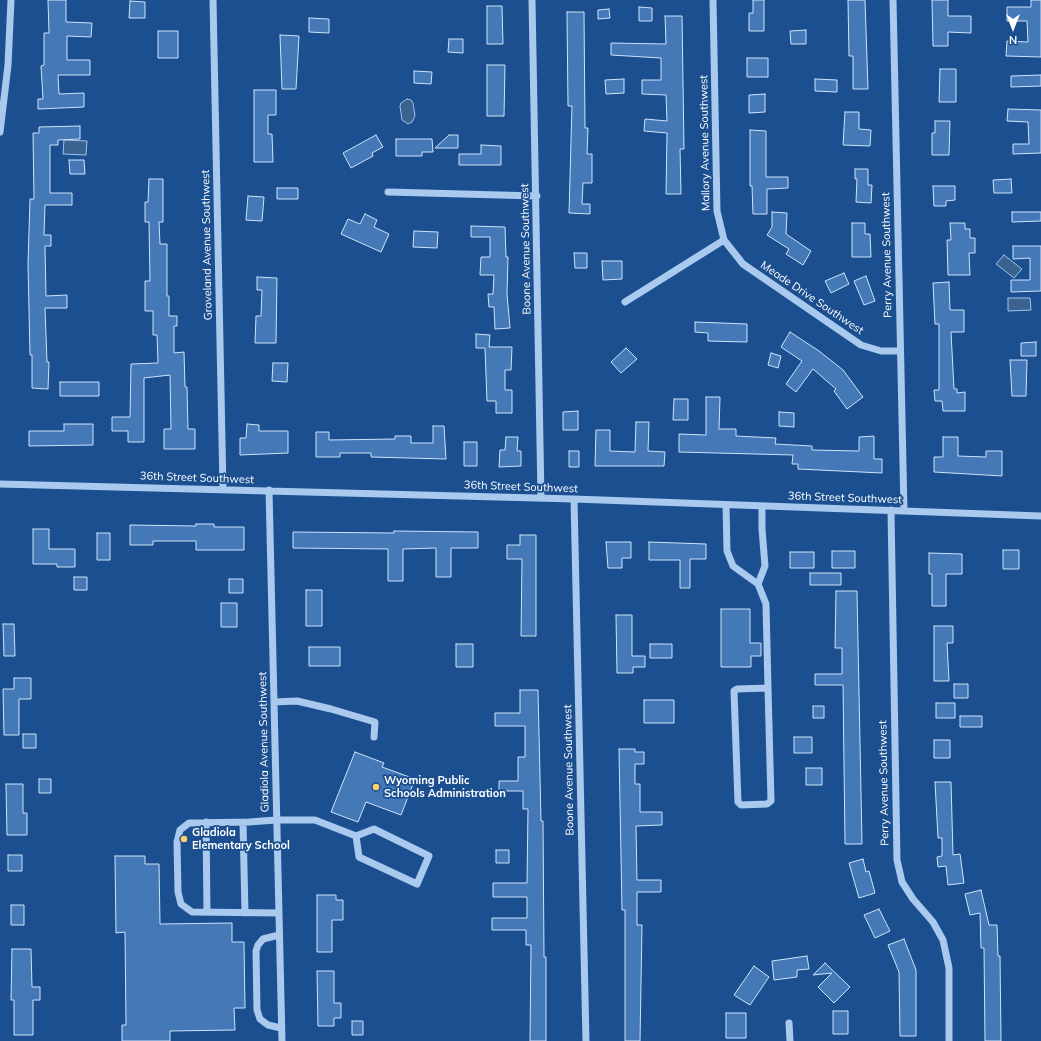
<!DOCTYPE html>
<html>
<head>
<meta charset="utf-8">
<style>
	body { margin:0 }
	#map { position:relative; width:1041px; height:1041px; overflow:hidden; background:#1b4f8f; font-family:Mulish,sans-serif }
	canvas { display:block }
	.north { position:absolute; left:993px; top:8px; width:40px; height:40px; -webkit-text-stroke:3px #1b4f8f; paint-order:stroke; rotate:180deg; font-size:11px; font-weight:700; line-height:16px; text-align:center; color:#fff }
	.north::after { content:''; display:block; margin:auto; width:14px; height:18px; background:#fff; clip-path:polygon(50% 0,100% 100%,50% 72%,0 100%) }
</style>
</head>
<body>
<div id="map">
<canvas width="1041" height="1041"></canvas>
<div class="north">N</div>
</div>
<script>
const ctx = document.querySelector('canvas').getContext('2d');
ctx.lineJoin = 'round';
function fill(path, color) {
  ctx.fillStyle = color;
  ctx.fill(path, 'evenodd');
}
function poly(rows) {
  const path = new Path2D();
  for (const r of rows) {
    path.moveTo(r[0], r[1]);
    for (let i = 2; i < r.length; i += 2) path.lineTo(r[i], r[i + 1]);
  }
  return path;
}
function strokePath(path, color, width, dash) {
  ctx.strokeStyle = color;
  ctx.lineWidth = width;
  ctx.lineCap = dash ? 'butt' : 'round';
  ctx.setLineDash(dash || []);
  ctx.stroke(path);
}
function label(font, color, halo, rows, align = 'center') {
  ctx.font = font + ' Mulish,sans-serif';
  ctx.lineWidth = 3.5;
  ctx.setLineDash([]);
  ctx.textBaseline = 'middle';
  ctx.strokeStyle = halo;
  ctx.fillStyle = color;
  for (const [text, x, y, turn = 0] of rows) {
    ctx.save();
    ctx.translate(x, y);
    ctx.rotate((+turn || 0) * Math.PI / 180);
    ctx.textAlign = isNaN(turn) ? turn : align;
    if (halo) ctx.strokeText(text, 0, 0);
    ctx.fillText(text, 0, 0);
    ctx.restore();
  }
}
const water = poly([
	[407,99,411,100,413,103,415,116,412,122,408,124,402,120,400,106,401,103,407,99],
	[64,140,87,141,86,155,63,154,64,140],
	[1004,255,1022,269,1014,278,996,264,1004,255],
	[1008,298,1030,298,1031,310,1008,311,1008,298]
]);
fill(water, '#3c6290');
strokePath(water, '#9cc4f0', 1);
const building = poly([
	[48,0,66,0,66,22,92,23,91,37,67,36,67,60,90,60,90,75,58,75,59,94,84,93,84,107,38,109,38,99,43,99,41,66,44,65,44,33,49,33,48,0],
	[753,0,764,0,764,31,749,31,749,13,753,13,753,0],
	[848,0,865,0,868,89,853,89,853,56,849,56,848,0],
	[932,0,948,0,948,16,971,16,971,33,948,32,948,46,933,46,932,0],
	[1031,0,1041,0,1041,57,1006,56,1007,41,1028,42,1027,21,1007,21,1007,7,1031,7,1031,0],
	[130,1,145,2,145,18,129,18,130,1],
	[487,6,502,6,503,44,487,44,487,6],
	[639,7,652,8,652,21,639,21,639,7],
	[609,9,610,18,598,19,598,10,609,9],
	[567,12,584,12,585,128,588,128,587,154,592,154,592,183,583,183,582,204,590,204,590,214,569,213,572,106,568,106,567,12],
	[665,16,682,16,684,149,680,149,681,194,666,194,667,133,644,131,645,119,667,121,666,95,642,94,642,80,661,80,661,58,611,55,611,43,666,44,665,16],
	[309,18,329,19,329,33,309,32,309,18],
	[806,30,806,44,791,44,790,31,806,30],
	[158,31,178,31,178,58,158,58,158,31],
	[280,35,299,36,296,89,282,89,280,35],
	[449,39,463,39,463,53,448,52,449,39],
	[747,58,768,58,768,77,747,77,747,58],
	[487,65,505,65,504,116,487,116,487,65],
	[940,69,956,69,956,102,939,102,940,69],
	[414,71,432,72,431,84,414,83,414,71],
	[1041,75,1041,86,1011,87,1011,76,1041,75],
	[624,79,624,93,606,94,605,80,624,79],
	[815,79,837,80,837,92,815,91,815,79],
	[254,90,276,90,276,115,268,115,268,134,272,134,273,162,254,162,254,90],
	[765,94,765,112,749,113,749,95,765,94],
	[1008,109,1041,110,1041,153,1013,154,1013,144,1029,144,1028,122,1007,121,1008,109],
	[845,112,859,112,859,129,871,130,870,146,843,145,845,112],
	[935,121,950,121,949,155,932,155,932,133,935,133,935,121],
	[80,126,80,139,58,140,58,145,50,145,50,193,72,193,72,205,45,205,44,235,51,235,51,246,45,246,46,296,67,295,67,308,45,308,47,362,49,362,48,389,32,388,32,355,30,355,28,264,30,199,34,199,33,133,39,133,39,127,80,126],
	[750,130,766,131,766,177,788,177,788,188,767,189,767,214,753,214,752,186,750,186,750,130],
	[376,135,383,147,372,153,373,156,351,168,343,153,376,135],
	[449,135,458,135,458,148,435,148,449,135],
	[396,139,432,139,433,152,422,152,422,156,396,156,396,139],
	[481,145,501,146,501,165,459,165,459,154,481,154,481,145],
	[69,160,84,160,85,174,70,174,69,160],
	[855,169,868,169,868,185,872,185,871,203,856,202,857,179,855,179,855,169],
	[149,179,163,179,163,222,159,222,160,244,167,244,167,296,169,296,169,316,177,316,177,326,174,326,174,353,184,352,185,387,187,387,188,429,195,429,195,449,164,449,164,429,171,429,170,375,144,378,144,442,128,442,128,431,112,431,112,417,130,417,131,364,158,363,157,335,153,335,153,311,145,311,145,281,150,281,149,222,145,222,145,202,148,202,149,179],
	[1011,179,1012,193,994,193,993,180,1011,179],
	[933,186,955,186,955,200,946,201,946,206,934,206,933,186],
	[277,188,298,188,298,199,277,199,277,188],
	[248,196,264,197,262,221,246,220,248,196],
	[772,212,787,213,786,234,811,251,803,265,786,254,789,249,767,235,772,227,772,212],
	[1012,212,1041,212,1041,221,1012,222,1012,212],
	[365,214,377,220,374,227,389,234,381,252,341,234,348,219,360,224,365,214],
	[852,223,865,223,865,234,870,234,871,257,852,257,852,223],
	[950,223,965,223,965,229,970,229,970,238,975,238,975,253,969,253,970,275,948,275,947,240,951,240,950,223],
	[471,226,505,227,506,257,508,257,507,294,510,328,495,329,494,307,489,307,488,294,493,294,494,275,480,275,481,257,490,257,490,237,471,237,471,226],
	[414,231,438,232,437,248,413,247,414,231],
	[1013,246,1041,246,1041,291,1011,292,1011,280,1030,280,1030,258,1013,259,1013,246],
	[574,253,587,253,587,268,575,268,574,253],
	[602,261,622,261,622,279,603,280,602,261],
	[844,273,849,284,831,293,825,281,844,273],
	[866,276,875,301,864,305,854,281,866,276],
	[257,277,277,278,276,343,255,343,256,316,261,316,262,290,257,290,257,277],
	[949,282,950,310,964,310,964,332,951,332,954,389,957,389,957,393,965,392,965,411,943,411,942,401,935,401,934,390,939,390,939,324,935,324,933,283,949,282],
	[695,322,747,324,747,342,708,341,708,333,695,332,695,322],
	[790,332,819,351,843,370,863,397,847,409,834,391,836,389,813,369,796,392,786,384,802,361,781,347,790,332],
	[476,334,490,335,489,347,512,347,511,370,505,370,505,390,512,390,512,413,496,413,496,401,487,401,485,348,476,348,476,334],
	[1036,342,1036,356,1021,356,1021,343,1036,342],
	[626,348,637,359,621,373,611,362,626,348],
	[771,353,781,356,778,368,768,365,771,353],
	[1010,360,1027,360,1026,396,1012,396,1010,360],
	[273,363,288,363,287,382,272,381,273,363],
	[60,382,99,382,99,396,60,396,60,382],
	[706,397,720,397,719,429,736,429,736,436,776,438,775,444,812,446,812,450,859,451,859,437,874,436,874,459,882,459,882,473,798,469,798,464,792,464,793,455,679,452,679,434,706,435,706,397],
	[674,399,688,399,688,420,673,420,674,399],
	[578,411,578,430,563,430,563,412,578,411],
	[779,412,794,413,794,427,779,426,779,412],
	[636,422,649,422,648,451,665,452,664,466,595,466,596,430,610,430,610,451,635,452,636,422],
	[64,424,93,424,93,445,29,446,29,431,64,431,64,424],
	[247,424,259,425,259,431,288,431,288,453,240,455,240,438,246,438,247,424],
	[433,426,444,426,446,459,371,457,371,453,340,453,340,457,316,457,316,432,329,432,329,440,395,439,395,436,411,436,411,443,433,443,433,426],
	[506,437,518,437,517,451,521,451,521,466,499,467,500,450,505,450,506,437],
	[943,437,958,437,958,456,986,457,986,451,1002,451,1002,476,934,472,934,457,943,457,943,437],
	[464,442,477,442,477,466,464,466,464,442],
	[569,451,579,451,579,467,569,467,569,451],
	[196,524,214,524,214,527,244,527,244,550,196,550,196,541,153,541,153,545,130,545,130,525,196,526,196,524],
	[33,529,49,529,49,549,75,549,75,567,57,567,57,564,33,564,33,529],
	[394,531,478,532,478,548,451,548,451,577,436,577,436,548,403,549,403,581,388,581,388,549,293,548,293,532,394,533,394,531],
	[97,533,110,533,110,560,97,560,97,533],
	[520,535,536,535,536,636,521,636,522,559,507,559,507,545,520,545,520,535],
	[606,542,631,542,631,558,622,558,622,568,608,568,606,542],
	[649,542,706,544,706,559,690,559,690,588,680,588,680,560,649,560,649,542],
	[1003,550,1019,550,1019,569,1003,569,1003,550],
	[832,551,855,551,855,568,832,568,832,551],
	[790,552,814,552,814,568,790,568,790,552],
	[929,553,962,554,962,574,946,574,946,606,932,606,932,574,929,574,929,553],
	[810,573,841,573,841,585,810,585,810,573],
	[74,577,87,577,87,590,74,590,74,577],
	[229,579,243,579,243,593,229,593,229,579],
	[306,590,322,590,322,626,306,626,306,590],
	[836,591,857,591,862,844,845,844,843,685,815,685,815,674,842,674,842,648,835,648,836,591],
	[221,603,237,603,237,627,221,627,221,603],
	[721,609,750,609,750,643,761,643,761,656,751,656,751,667,721,667,721,609],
	[616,615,632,615,632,656,645,656,645,667,633,667,633,673,617,673,616,615],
	[3,624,14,624,15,656,4,656,3,624],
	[934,626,953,626,953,643,947,643,949,681,934,681,934,626],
	[456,644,473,644,473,667,456,667,456,644],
	[650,644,672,644,672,658,650,658,650,644],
	[309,647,340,647,340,666,309,666,309,647],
	[14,678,31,678,31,699,19,699,19,735,4,735,3,689,14,689,14,678],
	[954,684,968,684,968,698,954,698,954,684],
	[520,690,538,690,541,821,543,821,544,957,546,957,546,1041,530,1041,531,945,526,945,526,930,492,930,492,918,527,918,527,897,493,897,493,883,527,883,528,809,523,809,523,791,499,791,499,781,518,781,518,757,525,757,525,726,495,726,495,713,520,713,520,690],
	[644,700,674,700,674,723,644,723,644,700],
	[936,703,955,703,955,718,936,718,936,703],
	[813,706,824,706,824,718,813,718,813,706],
	[960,716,982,716,982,727,960,727,960,716],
	[23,734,36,734,36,748,23,748,23,734],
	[794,737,812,737,812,753,794,753,794,737],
	[934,740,950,740,950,758,934,758,934,740],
	[619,749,635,749,635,752,644,752,644,764,635,764,635,784,640,784,640,812,662,812,662,825,636,826,637,880,661,880,661,892,637,892,637,925,642,925,640,1041,625,1041,625,910,622,910,619,749],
	[355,752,384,763,382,767,415,779,401,815,366,802,358,822,331,812,355,752],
	[806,768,822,768,822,785,806,785,806,768],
	[39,779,51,779,51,793,39,793,39,779],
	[935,782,951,782,953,855,960,854,964,883,948,885,946,866,938,867,937,857,942,856,942,838,938,838,935,782],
	[6,784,23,784,23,813,27,813,27,835,7,835,6,784],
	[496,850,509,850,509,863,496,863,496,850],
	[8,855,22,855,22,871,8,871,8,855],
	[115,856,145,856,145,864,159,864,160,924,232,923,232,942,244,942,245,1008,234,1008,235,1030,170,1031,170,1041,122,1041,122,1025,126,1025,125,932,116,933,115,856],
	[863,859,866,872,869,871,875,893,859,898,849,863,863,859],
	[981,890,989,925,997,925,998,956,1000,956,1001,1041,985,1041,984,948,981,948,980,913,970,915,965,894,981,890],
	[317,895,336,895,336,900,343,900,343,920,332,920,332,952,317,952,317,895],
	[11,905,24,905,24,925,11,925,11,905],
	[879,909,890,931,875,938,864,915,879,909],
	[904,939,916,970,916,1036,900,1036,899,972,888,945,904,939],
	[12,949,31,949,32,987,40,987,40,1000,33,1000,33,1035,14,1035,14,1000,11,1000,12,949],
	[807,956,809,969,797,970,797,977,774,980,772,961,807,956],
	[825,963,850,987,834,1003,818,987,832,973,813,975,825,963],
	[754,966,769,977,750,1005,734,995,754,966],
	[317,971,334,971,334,1003,341,1003,341,1018,334,1018,334,1026,318,1026,317,971],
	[833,1011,848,1011,848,1034,833,1034,833,1011],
	[726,1013,746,1013,746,1038,726,1038,726,1013],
	[352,1021,363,1021,363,1035,352,1035,352,1021]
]);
fill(building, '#4478b7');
strokePath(building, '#cfe3fa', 1);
strokePath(poly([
	[213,0,223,489],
	[532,0,541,498],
	[713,0,717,211,724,240,743,264,861,345,881,351,900,351],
	[893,0,904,511],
	[0,132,8,65,11,0],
	[388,192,537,196],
	[625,302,724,240],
	[0,484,574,499,1041,516],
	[269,490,282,1041],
	[574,499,586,1041],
	[726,505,727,551,733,566,758,584,766,604,768,688,771,801,767,804,741,805,738,802,734,691,737,689,768,688],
	[891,510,897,860,902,882,913,899,933,922,943,940,949,968,949,1041],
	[758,584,765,566,762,529,762,506],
	[274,702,297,701,331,709,375,722,374,737],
	[206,822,207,912],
	[243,822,245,913],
	[279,913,192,912,181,904,178,892,177,842,180,830,189,823,249,822,276,820,315,820,356,836,374,829,429,856,417,884,359,857,356,836],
	[279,935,263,939,258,945,256,951,257,1010,260,1019,268,1025,281,1028],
	[789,1023,790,1041]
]), '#a9c9ee', 7);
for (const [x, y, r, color] of [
	[376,787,4,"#ffd166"],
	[184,839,4,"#ffd166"]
]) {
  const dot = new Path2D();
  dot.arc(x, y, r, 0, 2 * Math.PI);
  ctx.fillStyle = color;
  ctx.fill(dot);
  strokePath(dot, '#1b4f8f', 1.5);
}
label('11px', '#fff', '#1b4f8f', [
	["Mallory Avenue Southwest",705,143,-91],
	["Groveland Avenue Southwest",207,245,-91],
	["Boone Avenue Southwest",526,249,-91],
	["Perry Avenue Southwest",887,255,-91],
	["Meade Drive Southwest",812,298,34],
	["36th Street Southwest",197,478,2],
	["36th Street Southwest",521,487,2],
	["36th Street Southwest",845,498,2],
	["Gladiola Avenue Southwest",264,742,-91],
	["Boone Avenue Southwest",569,770,-91],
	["Perry Avenue Southwest",884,783,-91]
]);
label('bold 11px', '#fff', '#1b4f8f', [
	["Wyoming Public",384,781],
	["Schools Administration",384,794],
	["Gladiola",192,833],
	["Elementary School",192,846]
], 'left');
</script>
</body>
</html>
